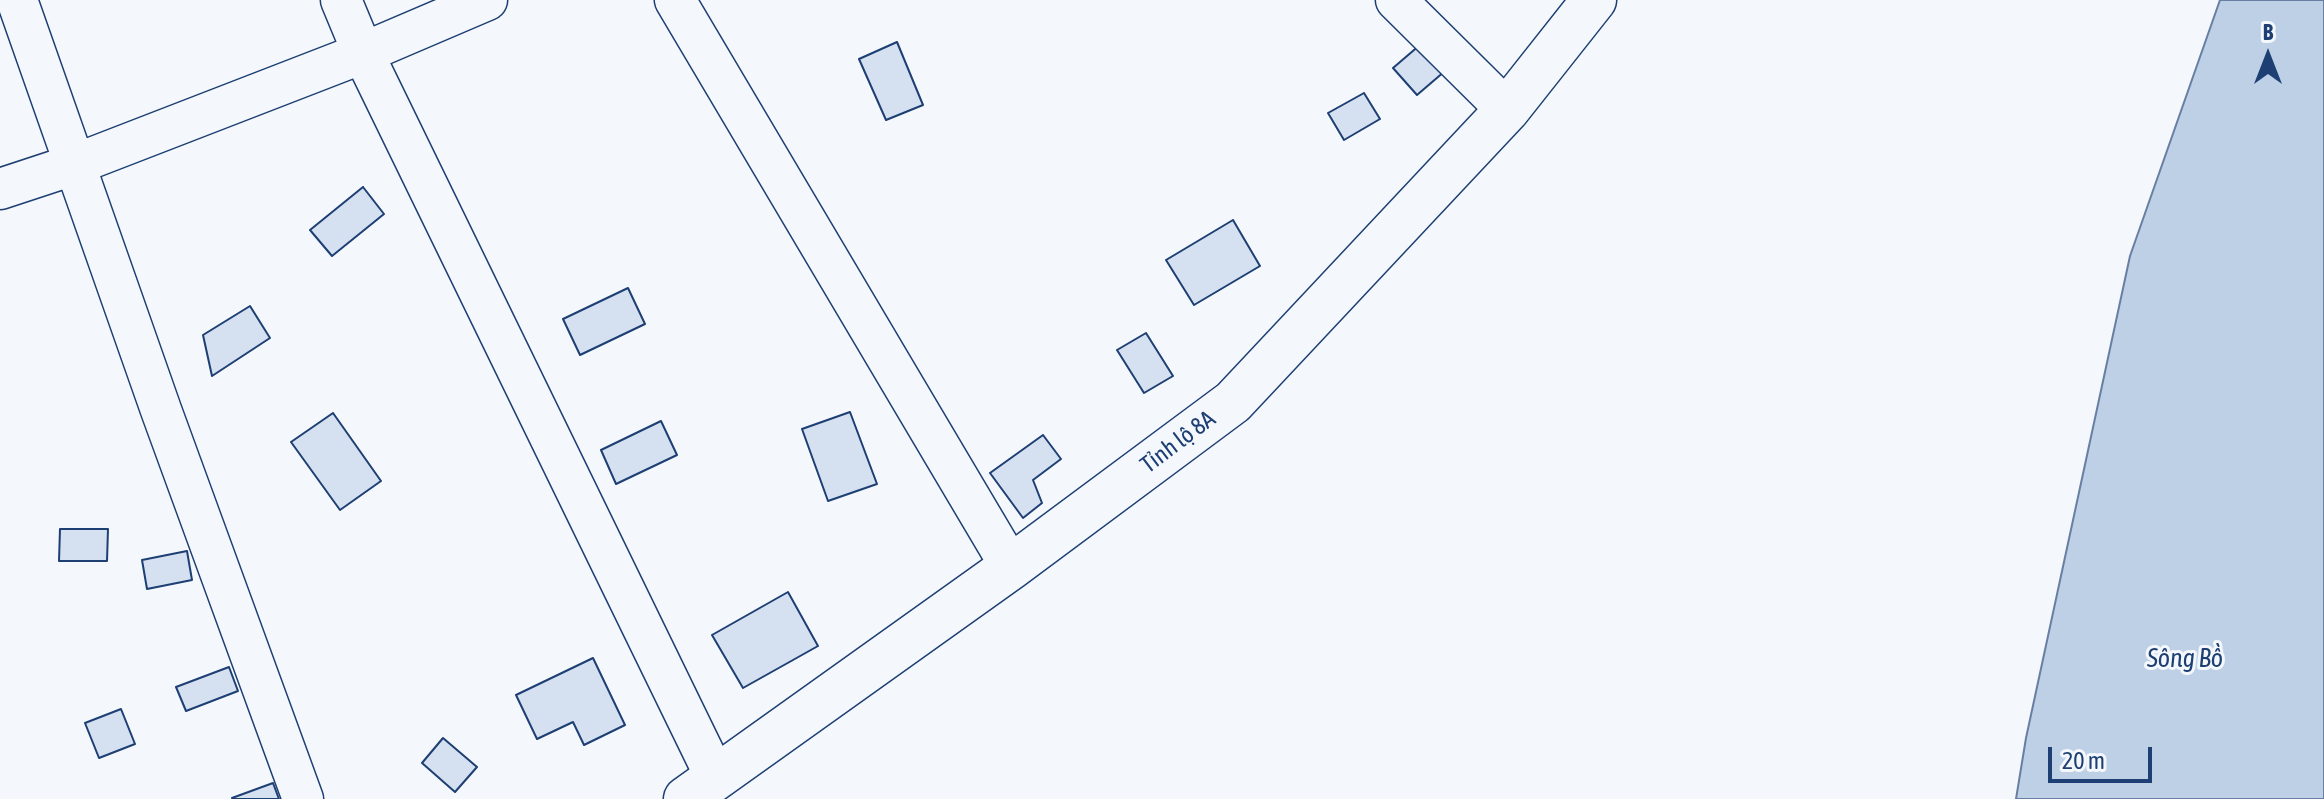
<!DOCTYPE html>
<html>
<head>
<meta charset="utf-8">
<style>
	body { margin:0 }
	#map { position:relative; width:2324px; height:799px; overflow:hidden; background:#f4f7fb; font-family:"Asap Condensed",sans-serif }
	canvas { display:block }
	.north { position:absolute; left:2228px; top:16px; width:80px; height:80px; -webkit-text-stroke:6px #f4f7fb; paint-order:stroke; rotate:0deg; font-size:22px; font-weight:700; line-height:32px; text-align:center; color:#1d3f73 }
	.north::after { content:''; display:block; margin:auto; width:28px; height:36px; background:#1d3f73; clip-path:polygon(50% 0,100% 100%,50% 72%,0 100%) }
	.scale { position:absolute; left:2048px; top:747px; width:104px; height:36px; box-sizing:border-box; border:4px solid #1d3f73; border-top:0; padding-left:10px; font-size:24px; line-height:28px; white-space:nowrap; color:#1d3f73; -webkit-text-stroke:6px #f4f7fb; paint-order:stroke }
</style>
</head>
<body>
<div id="map">
<canvas width="2324" height="799"></canvas>
<div class="north">B</div>
<div class="scale">20 m</div>
</div>
<script>
const ctx = document.querySelector('canvas').getContext('2d');
ctx.lineJoin = 'round';
function fill(path, color) {
  ctx.fillStyle = color;
  ctx.fill(path, 'evenodd');
}
function poly(rows) {
  const path = new Path2D();
  for (const r of rows) {
    path.moveTo(r[0], r[1]);
    for (let i = 2; i < r.length; i += 2) path.lineTo(r[i], r[i + 1]);
  }
  return path;
}
function strokePath(path, color, width, dash) {
  ctx.strokeStyle = color;
  ctx.lineWidth = width;
  ctx.lineCap = dash ? 'butt' : 'round';
  ctx.setLineDash(dash || []);
  ctx.stroke(path);
}
function label(font, color, halo, rows, align = 'center') {
  ctx.font = font + ' "Asap Condensed",sans-serif';
  ctx.lineWidth = 6;
  ctx.setLineDash([]);
  ctx.textBaseline = 'middle';
  ctx.strokeStyle = halo;
  ctx.fillStyle = color;
  for (const [text, x, y, turn = 0] of rows) {
    ctx.save();
    ctx.translate(x, y);
    ctx.rotate((+turn || 0) * Math.PI / 180);
    ctx.textAlign = isNaN(turn) ? turn : align;
    if (halo) ctx.strokeText(text, 0, 0);
    ctx.fillText(text, 0, 0);
    ctx.restore();
  }
}
const water = poly([
	[2220,0,2324,0,2324,799,2016,799,2026,738,2130,256,2220,0]
]);
fill(water, '#bed0e5');
strokePath(water, '#687fa3', 2);
const building = poly([
	[897,42,923,105,886,120,859,59,897,42],
	[1421,44,1445,71,1417,95,1393,68,1421,44],
	[1364,93,1380,119,1344,140,1328,113,1364,93],
	[363,187,384,214,332,256,310,230,363,187],
	[1233,220,1260,266,1194,305,1166,260,1233,220],
	[628,288,645,324,580,355,563,319,628,288],
	[250,306,270,338,212,376,203,335,250,306],
	[1146,333,1173,376,1144,393,1117,350,1146,333],
	[850,412,877,484,828,501,802,429,850,412],
	[333,413,381,481,340,510,291,442,333,413],
	[661,421,677,455,616,484,601,450,661,421],
	[1043,435,1061,459,1033,480,1042,503,1023,518,990,473,1043,435],
	[60,529,108,529,107,561,59,561,60,529],
	[187,551,192,580,147,589,142,560,187,551],
	[788,592,818,646,743,688,712,635,788,592],
	[593,658,625,725,584,745,573,722,537,739,516,695,593,658],
	[229,667,238,691,186,711,176,687,229,667],
	[121,709,135,744,99,758,85,723,121,709],
	[443,738,477,767,455,792,422,763,443,738],
	[273,783,279,799,233,799,232,798,273,783]
]);
fill(building, '#d5e0f0');
strokePath(building, '#1d3f73', 2);
const minor = poly([
	[17,0,161,410,303,799],
	[341,0,363,53,716,778],
	[675,0,1011,567],
	[1396,0,1507,110],
	[0,189,76,164,363,53,487,0]
]);
const major = poly([
	[686,799,1011,567,1233,402,1507,110,1594,0]
]);
strokePath(minor, '#1d3f73', 43);
strokePath(major, '#1d3f73', 47);
strokePath(minor, '#f4f7fb', 40);
strokePath(major, '#f4f7fb', 44);
label('24px', '#1d3f73', '#f4f7fb', [
	["Tỉnh lộ 8A",1178,442,-37]
]);
label('italic 26px', '#1d3f73', '#f4f7fb', [
	["Sông Bồ",2185,659]
]);
</script>
</body>
</html>
